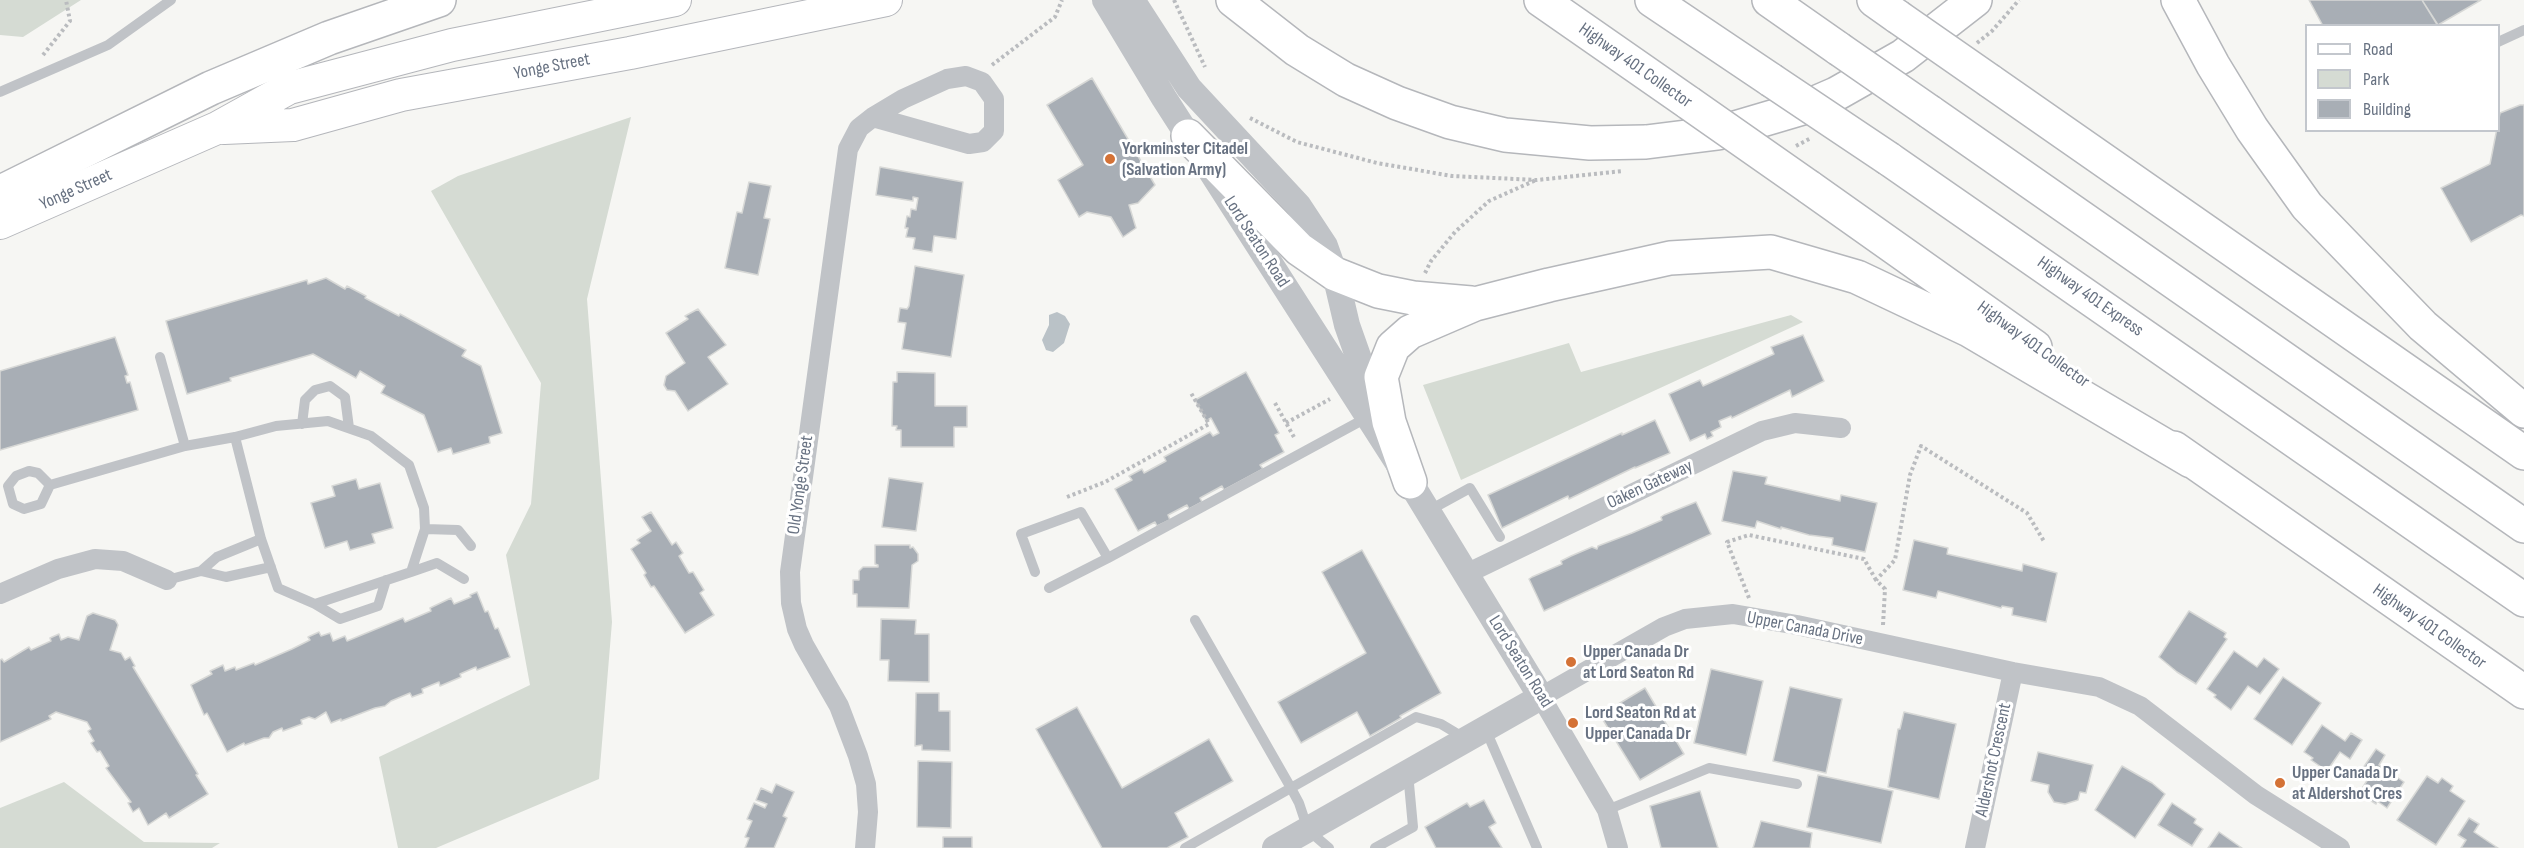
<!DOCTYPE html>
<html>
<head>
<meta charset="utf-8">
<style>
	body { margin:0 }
	#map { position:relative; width:2524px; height:848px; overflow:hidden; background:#f6f6f3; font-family:"Sofia Sans Condensed",sans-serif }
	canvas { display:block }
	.legend { position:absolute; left:2305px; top:24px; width:195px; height:108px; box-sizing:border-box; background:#fff; border:2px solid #c3c7cd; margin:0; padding:8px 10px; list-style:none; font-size:18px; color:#687282 }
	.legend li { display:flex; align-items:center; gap:12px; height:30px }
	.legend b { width:30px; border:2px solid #c3c7cd }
</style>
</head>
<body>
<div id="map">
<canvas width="2524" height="848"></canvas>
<ul class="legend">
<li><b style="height:8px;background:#fff"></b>Road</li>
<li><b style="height:16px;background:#d5dbd3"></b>Park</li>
<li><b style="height:16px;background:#a8aeb5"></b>Building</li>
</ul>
</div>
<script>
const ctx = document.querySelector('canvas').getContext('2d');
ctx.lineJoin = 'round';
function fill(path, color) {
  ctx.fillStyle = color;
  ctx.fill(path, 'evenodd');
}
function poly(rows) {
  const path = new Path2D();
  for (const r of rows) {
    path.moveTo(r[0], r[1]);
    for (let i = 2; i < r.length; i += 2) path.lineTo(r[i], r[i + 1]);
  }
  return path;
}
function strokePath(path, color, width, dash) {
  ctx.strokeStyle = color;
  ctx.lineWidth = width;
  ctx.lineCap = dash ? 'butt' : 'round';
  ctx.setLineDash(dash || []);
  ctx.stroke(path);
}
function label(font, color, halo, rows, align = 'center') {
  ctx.font = font + ' "Sofia Sans Condensed",sans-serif';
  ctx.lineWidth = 6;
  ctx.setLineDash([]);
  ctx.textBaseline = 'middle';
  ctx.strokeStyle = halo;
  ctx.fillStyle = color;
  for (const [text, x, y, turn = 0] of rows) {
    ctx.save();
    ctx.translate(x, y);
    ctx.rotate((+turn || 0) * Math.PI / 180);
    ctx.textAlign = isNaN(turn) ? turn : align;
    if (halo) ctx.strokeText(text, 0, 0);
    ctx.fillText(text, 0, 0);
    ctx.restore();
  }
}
fill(poly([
	[0,0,81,0,23,37,0,35],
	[631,117,587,299,612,622,599,779,436,848,398,848,379,757,530,685,506,555,531,504,541,383,431,191,458,176],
	[1791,315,1803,322,1461,480,1423,385,1569,343,1581,372],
	[64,782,144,842,220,843,212,848,0,848,0,808]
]), '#d5dbd3');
fill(poly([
	[1057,312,1065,316,1070,324,1064,343,1053,352,1046,350,1042,340,1049,325,1049,315]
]), '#bac2c7');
const building = poly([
	[2309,0,2422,0,2438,26,2323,26,2309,0],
	[2422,0,2481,0,2438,25,2422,0],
	[1092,78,1155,185,1138,203,1129,205,1136,228,1123,237,1111,217,1087,212,1079,217,1058,180,1083,165,1047,105,1092,78],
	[2520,105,2524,105,2524,216,2521,215,2471,242,2441,188,2490,164,2500,113,2520,105],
	[880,167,963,182,956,239,934,236,932,252,913,249,915,238,906,237,908,228,905,228,907,216,910,217,911,209,916,210,918,198,913,197,913,201,876,195,880,167],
	[749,182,771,186,764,218,770,219,758,275,725,268,737,212,742,213,749,182],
	[915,266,964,275,951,357,902,349,906,323,898,322,900,308,907,309,909,306,915,266],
	[326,278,345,289,347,286,366,296,365,298,399,316,400,314,466,350,462,356,481,366,502,433,489,437,490,443,453,454,451,448,438,452,424,415,381,393,385,386,360,371,356,378,313,354,230,378,231,381,187,394,166,321,307,280,308,284,326,278],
	[698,309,726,345,708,357,728,384,688,411,675,391,667,390,664,385,666,376,685,363,666,333,688,319,685,316,698,309],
	[1803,335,1824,381,1792,397,1790,390,1732,418,1731,416,1719,421,1721,427,1711,432,1713,436,1707,439,1705,434,1690,441,1669,394,1700,380,1703,386,1774,354,1771,347,1803,335],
	[115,337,128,375,125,376,127,383,130,382,138,410,0,450,0,371,115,337],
	[897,372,935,373,935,406,967,406,967,427,954,427,954,447,901,447,901,430,896,430,897,426,892,426,893,382,897,382,897,372],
	[1246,372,1279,433,1275,435,1284,452,1260,465,1263,469,1224,490,1222,486,1200,498,1202,502,1189,509,1187,505,1168,515,1170,520,1157,526,1155,522,1138,531,1115,489,1132,480,1129,476,1142,469,1144,473,1166,461,1164,457,1210,432,1213,436,1219,433,1211,418,1206,421,1195,400,1246,372],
	[1655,420,1670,453,1635,468,1635,467,1569,499,1568,496,1502,528,1488,495,1622,433,1622,435,1655,420],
	[1733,471,1767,477,1765,484,1840,501,1841,495,1877,503,1865,552,1832,545,1833,538,1809,535,1781,527,1781,529,1757,521,1755,528,1722,521,1733,471],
	[889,478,923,483,916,531,882,527,889,478],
	[356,479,359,489,380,483,393,528,372,534,375,543,350,550,347,541,325,548,311,503,335,496,332,486,356,479],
	[1696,502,1711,534,1544,611,1529,579,1532,577,1562,564,1561,561,1571,556,1592,547,1597,549,1598,546,1632,533,1662,520,1661,517,1664,515,1696,502],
	[651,512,672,545,676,542,683,553,679,556,689,573,693,572,704,590,700,593,714,615,685,633,654,586,651,587,644,575,646,573,631,549,640,543,637,540,651,531,642,517,651,512],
	[1914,540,1948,548,1947,554,2022,571,2023,564,2057,573,2046,622,2012,615,2013,608,2002,606,2001,608,1938,591,1936,598,1903,590,1914,540],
	[875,545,910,545,910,548,913,547,918,554,918,561,912,565,909,608,857,607,857,594,853,594,853,580,859,580,859,571,863,567,878,567,878,565,875,564,875,545],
	[1362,550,1441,693,1400,716,1401,718,1370,736,1357,712,1301,743,1278,702,1366,653,1322,572,1362,550],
	[477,592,485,612,488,611,495,629,498,628,510,657,477,670,476,667,460,674,461,677,440,686,439,682,422,689,423,693,412,697,410,693,391,701,385,706,375,708,341,721,341,719,331,723,326,712,315,719,309,717,301,720,302,724,283,731,282,728,273,732,269,738,264,738,245,745,244,743,227,752,207,713,204,715,191,685,212,674,210,671,223,665,225,671,235,667,236,670,254,663,255,665,292,649,310,640,308,637,319,632,321,636,330,633,333,641,345,636,347,641,403,618,405,622,431,611,430,608,451,598,454,604,471,597,470,595,477,592],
	[2189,611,2226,633,2224,637,2227,639,2196,684,2177,672,2159,657,2189,611],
	[93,613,115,620,117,623,118,625,110,650,121,653,125,660,130,657,135,666,133,667,198,774,196,775,208,794,169,818,166,813,148,825,139,808,133,812,128,803,131,802,106,768,109,766,100,751,97,752,91,743,94,741,88,731,91,729,87,722,56,712,49,716,51,719,0,742,0,660,2,659,4,662,29,647,31,650,51,641,50,638,59,634,61,640,68,637,79,640,87,616,93,613],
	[881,619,916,620,915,634,929,634,929,682,888,681,889,660,880,660,881,619],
	[2234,651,2257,667,2264,658,2279,669,2260,694,2248,686,2231,710,2214,697,2216,695,2207,689,2234,651],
	[1711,669,1763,681,1746,755,1694,743,1711,669],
	[2283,677,2321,703,2292,745,2254,719,2283,677],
	[1790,687,1842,699,1826,773,1773,761,1790,687],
	[1645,688,1684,754,1640,780,1600,715,1645,688],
	[916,693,939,693,939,711,950,711,950,751,922,750,922,745,915,746,916,693],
	[1077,707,1122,788,1209,739,1233,781,1175,813,1188,837,1167,848,1102,848,1036,729,1077,707],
	[1904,712,1956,724,1939,799,1888,787,1898,729,1900,729,1904,712],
	[2322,725,2345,741,2351,733,2362,740,2350,759,2340,752,2327,771,2311,760,2313,758,2304,752,2322,725],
	[2376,749,2385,755,2379,765,2404,782,2387,808,2377,801,2376,804,2359,793,2372,773,2363,768,2376,749],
	[2038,752,2093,765,2086,793,2080,792,2078,800,2065,804,2054,802,2048,792,2049,785,2031,781,2038,752],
	[918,761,952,762,951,828,917,827,918,761],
	[2122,766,2152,783,2165,794,2135,838,2095,810,2122,766],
	[1818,775,1893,791,1881,843,1807,827,1818,775],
	[2427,776,2438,783,2442,778,2453,786,2450,791,2465,801,2436,845,2397,820,2427,776],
	[776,784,794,792,783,816,787,818,774,848,745,848,749,838,745,837,752,821,747,819,754,803,765,808,767,804,756,800,761,788,772,793,776,784],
	[1700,791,1718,848,1661,848,1650,806,1700,791],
	[1484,800,1496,823,1489,827,1502,848,1436,848,1425,827,1467,803,1470,807,1484,800],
	[2172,803,2196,819,2194,823,2203,829,2192,846,2158,825,2172,803],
	[2469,818,2479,824,2474,832,2498,848,2461,848,2466,840,2458,835,2469,818],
	[1761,821,1812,833,1810,848,1753,848,1761,821],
	[2219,832,2242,848,2208,848,2219,832],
	[943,837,972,837,972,848,943,848,943,837]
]);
fill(building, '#a8aeb5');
strokePath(building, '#d7d8d6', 1.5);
const primary = poly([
	[224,128,293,125,401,95,630,53,886,0],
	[0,223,217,128,289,88,452,45,675,0]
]);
const motorway = poly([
	[1233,0,1297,50,1346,80,1397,103,1450,122,1505,135,1590,143,1646,142,1718,133,1806,107,1836,94,1903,56,1975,0],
	[1541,0,1689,103],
	[1652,0,1771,80],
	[1769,0,1839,49],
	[1874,0,1898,17],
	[2178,0,2213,65,2252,129,2307,206,2423,326,2524,411],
	[1990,81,2524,453],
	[1930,112,2524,526],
	[1188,136,1299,249,1335,274,1378,291,1413,298,1471,303],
	[1889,159,2524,600],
	[1809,187,2035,347],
	[0,199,3,191,211,88,329,38,439,0],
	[2174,448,2524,692],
	[1410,482,1389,422,1381,377,1393,347,1410,332,1475,304,1549,285,1670,258,1771,252,1857,277,1969,330,2191,461]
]);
strokePath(primary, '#b4b6bb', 34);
strokePath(motorway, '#b5b7bb', 36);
strokePath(poly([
	[1174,0,1205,67],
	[1977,43,1992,31,2019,0],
	[43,55,70,21,66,0],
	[992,65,1055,17,1062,0],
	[1250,118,1297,142,1377,163,1452,176,1537,180,1623,171],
	[1796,146,1811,138],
	[1425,273,1431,261,1455,232,1489,201,1536,180],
	[1275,403,1295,439],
	[1286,423,1330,399],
	[1067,497,1105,482,1209,424,1191,393],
	[1749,598,1727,542,1749,535,1864,559,1876,580],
	[1883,625,1885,589,1876,580,1895,560,1910,475,1921,446,2027,513,2045,543]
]), '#babcbf', 4, [3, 3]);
strokePath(poly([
	[2498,42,2524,30],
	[0,92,108,45,171,0],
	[160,357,185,446],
	[302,424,305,400,315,390,330,386,345,397,349,428],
	[50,485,38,473,29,471,16,476,8,486,13,504,24,509,41,504,50,485,185,446,235,437,276,426,328,421,371,436,409,465,424,508,425,529,411,572,315,604,278,588,261,539,235,437],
	[1428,511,1470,488,1500,537],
	[425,529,458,530,471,546],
	[201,571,226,577,271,567],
	[411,572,437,563,464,579],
	[1035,572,1021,534,1081,512,1108,558,1368,417],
	[167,580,201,571,217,557,261,539],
	[1049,588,1108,558],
	[315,604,340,619,378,606,386,580],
	[1195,620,1291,788,1299,803,1308,830,1329,848],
	[1485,728,1537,848],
	[1607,810,1709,768,1797,784],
	[1185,848,1416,717,1441,724,1466,739],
	[1375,848,1413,827,1408,773]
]), '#c0c3c7', 10);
strokePath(poly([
	[1466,574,1762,431,1795,423,1841,428],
	[0,594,58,569,95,559,123,561,167,580],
	[865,848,868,812,866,784,858,756,839,706,804,645,797,629,791,603,790,572,848,149,859,128,873,117,903,99,947,79,966,76,982,82,994,99,994,131,983,142,969,144,873,117],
	[1618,848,1607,810,1541,697,1664,627,1685,619,1733,614,1797,625,2013,672,2099,687,2140,706,2256,795,2340,848],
	[1975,848,2013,672]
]), '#c0c3c7', 20);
strokePath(poly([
	[1105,0,1164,98,1410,482,1541,697,1275,848],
	[1132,0,1189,88,1298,205,1325,246,1335,274,1347,325,1377,410]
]), '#c0c3c7', 26);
strokePath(primary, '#fff', 32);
strokePath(motorway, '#fff', 33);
const motorwayBridge = poly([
	[1898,17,1990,81],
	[1839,49,1930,112],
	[1771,80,1889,159],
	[1689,103,1809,187]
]);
strokePath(motorwayBridge, '#b5b7bb', 36, []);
strokePath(motorwayBridge, '#fff', 33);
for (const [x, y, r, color] of [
	[1110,159,6,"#d47236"],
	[1571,662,6,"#d47236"],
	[1573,723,6,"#d47236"],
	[2280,783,6,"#d47236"]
]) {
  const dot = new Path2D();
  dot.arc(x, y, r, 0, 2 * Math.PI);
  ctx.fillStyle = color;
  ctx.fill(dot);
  strokePath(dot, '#fff', 2);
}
label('18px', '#687282', '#fff', [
	["Highway 401 Collector",1635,66,35],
	["Yonge Street",552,67,-11],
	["Yonge Street",76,190,-24],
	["Lord Seaton Road",1256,242,57],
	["Highway 401 Express",2090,297,35],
	["Highway 401 Collector",2033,345,36],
	["Old Yonge Street",801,485,-82],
	["Oaken Gateway",1650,485,-25],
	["Highway 401 Collector",2429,627,35],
	["Upper Canada Drive",1805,629,11],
	["Lord Seaton Road",1520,662,58],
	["Aldershot Crescent",1994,760,-78]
]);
label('bold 18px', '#687282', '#fff', [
	["Yorkminster Citadel",1122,149],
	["(Salvation Army)",1122,170],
	["Upper Canada Dr",1583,652],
	["at Lord Seaton Rd",1583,673],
	["Lord Seaton Rd at",1585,713],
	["Upper Canada Dr",1585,734],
	["Upper Canada Dr",2292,773],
	["at Aldershot Cres",2292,794]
], 'left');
</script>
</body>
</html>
